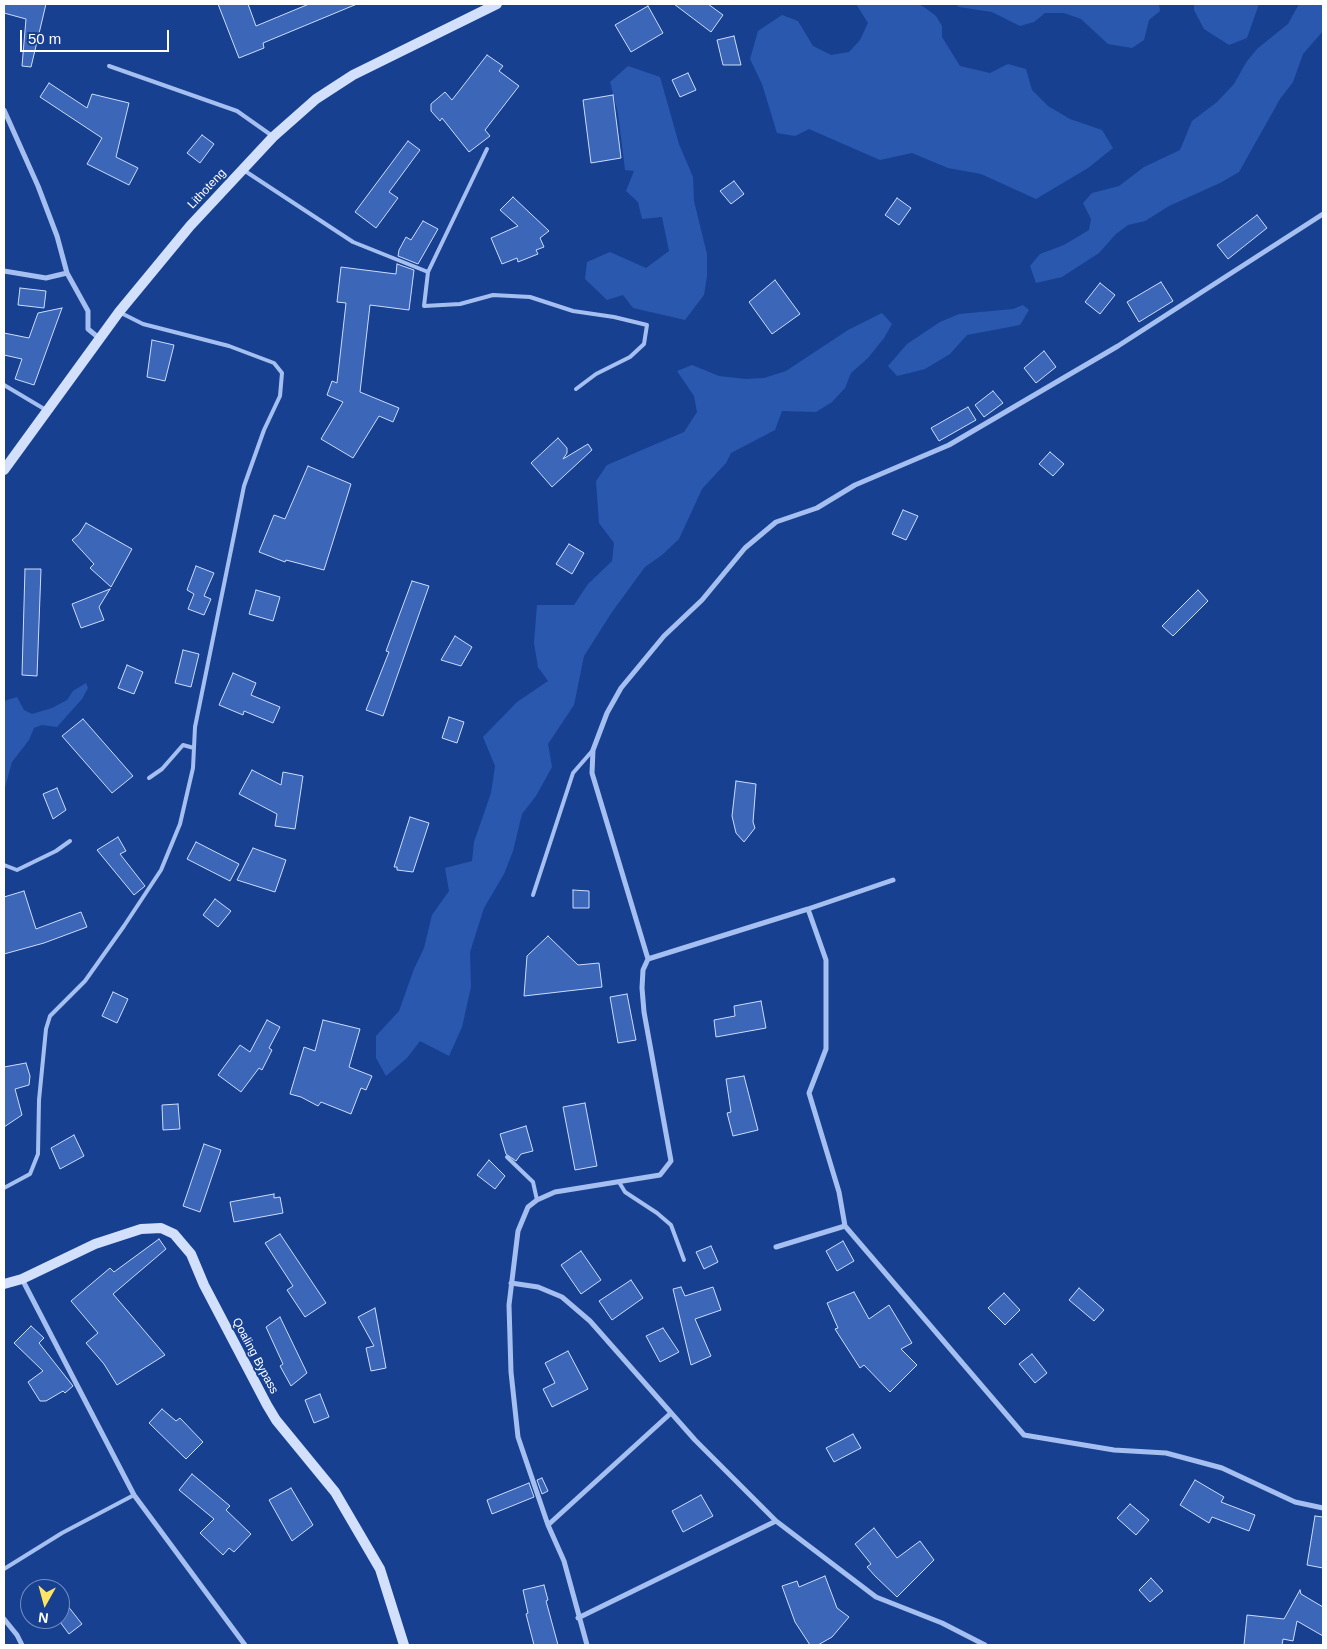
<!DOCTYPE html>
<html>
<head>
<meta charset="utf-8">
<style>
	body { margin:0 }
	#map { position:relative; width:1327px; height:1649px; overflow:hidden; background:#174091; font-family:Helvetica,sans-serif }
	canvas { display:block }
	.frame { position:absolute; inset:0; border:5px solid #fff; pointer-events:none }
	.north { position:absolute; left:20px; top:1579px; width:50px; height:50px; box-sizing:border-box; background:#174091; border:1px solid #748cbd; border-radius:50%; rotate:187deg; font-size:14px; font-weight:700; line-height:20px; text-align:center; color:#fff }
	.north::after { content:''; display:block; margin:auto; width:18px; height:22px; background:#ffe364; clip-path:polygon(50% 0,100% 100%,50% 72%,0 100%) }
	.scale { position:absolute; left:20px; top:30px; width:149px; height:22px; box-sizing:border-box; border:2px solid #fff; border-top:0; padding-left:6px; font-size:15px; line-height:18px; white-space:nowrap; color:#fff; -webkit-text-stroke:4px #174091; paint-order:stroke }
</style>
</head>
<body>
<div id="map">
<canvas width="1327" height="1649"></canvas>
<div class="frame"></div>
<div class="north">N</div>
<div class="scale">50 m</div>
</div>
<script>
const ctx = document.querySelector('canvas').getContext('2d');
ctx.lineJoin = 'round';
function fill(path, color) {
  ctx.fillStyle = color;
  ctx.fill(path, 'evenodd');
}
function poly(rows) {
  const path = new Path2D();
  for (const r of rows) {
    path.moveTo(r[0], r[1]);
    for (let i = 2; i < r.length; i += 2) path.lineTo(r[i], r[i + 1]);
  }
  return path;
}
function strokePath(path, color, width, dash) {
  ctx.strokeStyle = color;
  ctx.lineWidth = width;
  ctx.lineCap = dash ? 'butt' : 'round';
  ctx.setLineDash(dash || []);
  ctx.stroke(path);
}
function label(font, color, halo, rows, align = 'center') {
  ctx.font = font + ' Helvetica,sans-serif';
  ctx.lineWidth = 4;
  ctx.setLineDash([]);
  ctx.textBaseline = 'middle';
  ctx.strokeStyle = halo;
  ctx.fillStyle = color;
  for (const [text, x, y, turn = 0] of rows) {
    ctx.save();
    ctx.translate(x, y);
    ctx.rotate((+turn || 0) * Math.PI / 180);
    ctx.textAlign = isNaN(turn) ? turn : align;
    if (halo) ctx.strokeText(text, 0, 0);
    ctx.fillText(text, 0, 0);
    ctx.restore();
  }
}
fill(poly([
	[856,4,918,4,924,7,936,16,942,26,942,37,960,66,990,73,1008,64,1026,69,1032,90,1048,106,1070,119,1102,130,1113,148,1088,168,1036,199,981,174,948,168,912,153,880,160,809,129,795,136,777,133,762,84,750,59,758,31,782,15,798,21,813,46,831,55,849,52,860,40,868,23],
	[955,4,1159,4,1160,11,1149,20,1144,40,1132,48,1108,44,1081,19,1064,13,1045,13,1034,22,1020,26,992,12,959,7],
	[1194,4,1259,4,1247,38,1229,45,1204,29,1194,10],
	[1299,4,1323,4,1323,31,1303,54,1293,82,1280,99,1239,172,1220,183,1169,206,1145,221,1128,225,1116,234,1099,253,1062,277,1036,283,1030,266,1040,254,1064,245,1089,230,1091,219,1083,203,1092,193,1119,186,1144,167,1180,150,1192,121,1217,102,1234,84,1247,61,1258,48,1288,24],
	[628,66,660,77,679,144,693,177,694,201,707,254,707,276,704,295,685,320,633,308,623,295,607,300,585,279,587,262,610,252,646,268,669,251,662,217,642,219,638,202,626,191,634,171,625,170,618,113,610,82],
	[1023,305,1029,310,1020,325,967,335,950,354,925,369,897,376,888,366,907,344,940,322,959,314,1013,309],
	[882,313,892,324,884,338,868,358,851,373,845,388,832,402,816,412,782,411,775,430,731,453,726,463,702,489,679,539,662,555,645,567,612,612,584,656,574,705,548,744,552,767,536,796,522,814,513,851,504,874,484,908,470,952,471,987,462,1027,449,1056,420,1041,407,1058,386,1076,376,1058,376,1036,399,1011,414,969,424,948,432,915,449,891,445,868,472,861,474,842,491,793,495,766,483,737,517,702,548,681,538,667,534,643,537,605,574,605,588,584,612,561,614,543,599,523,596,481,607,465,684,432,697,412,694,396,677,371,692,365,719,376,746,379,764,378,786,371,848,330],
	[86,683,88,688,82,699,57,727,42,725,34,728,29,740,12,762,4,791,4,701,17,697,24,710,32,714,52,708,67,700,73,691]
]), '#2a58af');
const building = poly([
	[4,4,46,4,31,67,22,66,26,19,4,13,4,4],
	[218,4,248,4,256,26,309,4,357,4,263,43,264,48,239,58,218,4],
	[674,4,708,4,723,15,711,32,674,4],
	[648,6,663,33,631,52,615,25,648,6],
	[734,36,741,65,723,65,717,40,734,36],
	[487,55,503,66,499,71,519,86,485,130,490,136,469,152,442,118,440,121,431,111,431,104,445,92,452,100,487,55],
	[688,73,696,90,680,97,672,80,688,73],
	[49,83,87,108,92,94,129,103,116,157,138,168,129,185,87,164,102,138,40,97,49,83],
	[613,95,621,158,591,163,583,100,613,95],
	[202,135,214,144,200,163,187,153,202,135],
	[408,141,420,150,389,192,398,198,376,228,355,212,408,141],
	[734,181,744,194,731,204,720,191,734,181],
	[513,197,549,231,540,238,544,247,536,250,538,254,518,262,517,258,502,264,491,238,518,226,500,210,513,197],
	[897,198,911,208,899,225,885,215,897,198],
	[1257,215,1267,228,1228,259,1217,245,1257,215],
	[423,221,438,229,418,264,398,256,399,250,406,237,411,240,423,221],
	[397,264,414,270,409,310,370,305,360,392,399,408,393,422,379,416,353,458,321,439,343,402,327,395,332,381,337,383,346,303,337,302,341,267,396,274,397,264],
	[775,280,800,314,772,334,749,302,775,280],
	[1161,282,1173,301,1139,322,1127,302,1161,282],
	[1100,283,1115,295,1100,314,1085,302,1100,283],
	[20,288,46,291,44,308,18,305,20,288],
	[62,308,34,385,15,379,22,359,4,355,4,333,29,338,38,313,62,308],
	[152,340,174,345,165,381,147,377,152,340],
	[1044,351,1056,367,1036,383,1024,368,1044,351],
	[993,391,1003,403,984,417,975,405,993,391],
	[968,407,976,420,939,441,931,428,968,407],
	[558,438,567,448,567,453,563,459,588,444,592,450,552,487,531,463,558,438],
	[1050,452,1064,464,1053,476,1039,464,1050,452],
	[308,466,351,484,324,570,286,560,285,562,259,552,274,515,285,519,308,466],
	[903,510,918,516,906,540,892,534,903,510],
	[86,523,132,549,111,587,90,568,94,564,72,540,79,534,86,523],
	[569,544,584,553,572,574,556,564,569,544],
	[196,566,214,573,204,596,211,599,204,615,188,609,194,594,187,590,196,566],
	[25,569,41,569,37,676,22,675,25,569],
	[412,581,429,586,383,716,366,710,389,652,386,651,412,581],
	[110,589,99,607,104,620,81,628,72,604,110,589],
	[256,590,280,597,273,621,249,614,256,590],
	[1198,590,1208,601,1173,636,1162,626,1198,590],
	[455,636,472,647,461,666,441,660,455,636],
	[183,650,199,654,191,687,175,683,183,650],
	[127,665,143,672,134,694,118,688,127,665],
	[233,673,256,683,251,695,280,707,273,723,244,711,243,715,219,705,233,673],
	[449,717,464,722,457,743,442,738,449,717],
	[83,719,133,776,112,793,62,736,83,719],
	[252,770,281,785,283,772,303,776,295,829,275,826,277,814,239,794,252,770],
	[736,781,756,784,753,822,755,828,744,842,736,833,732,816,736,781],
	[57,788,66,810,53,819,43,794,57,788],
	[410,817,429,823,413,872,397,870,397,867,394,867,410,817],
	[118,837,126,851,120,854,145,886,134,895,97,850,118,837],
	[196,842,239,864,230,881,187,859,196,842],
	[253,848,286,860,275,892,237,880,253,848],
	[573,890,589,891,589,908,573,908,573,890],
	[24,891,36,929,81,912,87,927,44,943,4,954,4,897,24,891],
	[215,899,231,911,218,927,203,915,215,899],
	[548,936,578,965,599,963,602,987,524,996,527,956,548,936],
	[113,992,128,999,117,1023,102,1016,113,992],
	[627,994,636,1040,618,1043,610,997,627,994],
	[761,1001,766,1028,716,1037,714,1020,735,1016,734,1006,761,1001],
	[267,1020,280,1027,269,1048,272,1050,262,1070,259,1068,241,1092,218,1075,240,1045,250,1052,267,1020],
	[323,1020,360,1029,349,1067,372,1076,366,1090,361,1088,351,1114,321,1102,318,1106,301,1097,290,1094,304,1047,315,1051,323,1020],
	[26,1063,30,1076,29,1085,15,1089,22,1115,4,1127,4,1067,26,1063],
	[744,1076,758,1130,733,1136,727,1113,731,1112,726,1079,744,1076],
	[585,1103,597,1166,575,1170,563,1107,585,1103],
	[178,1104,180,1129,163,1130,162,1105,178,1104],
	[526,1126,533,1151,521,1154,516,1161,506,1154,500,1134,526,1126],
	[74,1135,84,1156,60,1169,51,1148,74,1135],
	[204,1144,221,1150,200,1212,183,1206,204,1144],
	[489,1160,505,1176,495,1189,477,1175,489,1160],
	[274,1194,274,1198,280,1197,283,1213,234,1222,230,1202,274,1194],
	[280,1234,326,1303,305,1317,287,1290,293,1286,265,1243,280,1234],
	[159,1239,166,1249,113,1294,165,1355,117,1385,104,1364,86,1343,98,1333,71,1301,110,1268,114,1272,159,1239],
	[843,1241,854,1261,837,1271,826,1251,843,1241],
	[711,1246,718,1262,704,1269,696,1252,711,1246],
	[581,1251,601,1280,581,1294,561,1265,581,1251],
	[631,1280,643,1298,612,1320,599,1301,631,1280],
	[681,1287,685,1296,713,1287,721,1310,695,1319,711,1356,691,1365,673,1289,681,1287],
	[1079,1288,1104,1310,1094,1321,1069,1300,1079,1288],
	[854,1292,869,1319,889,1305,912,1343,901,1349,917,1365,890,1392,864,1365,860,1368,835,1329,838,1328,827,1303,854,1292],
	[1004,1293,1020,1310,1005,1325,988,1308,1004,1293],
	[375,1308,386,1368,371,1371,366,1348,374,1346,358,1317,375,1308],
	[280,1317,307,1373,291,1386,280,1366,283,1364,266,1327,280,1317],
	[31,1326,44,1338,39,1343,73,1386,65,1393,63,1391,46,1401,40,1401,28,1382,43,1371,14,1343,31,1326],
	[663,1328,679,1352,660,1362,646,1336,663,1328],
	[568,1351,588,1389,552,1407,543,1389,555,1383,545,1363,568,1351],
	[1032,1354,1047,1373,1035,1383,1019,1364,1032,1354],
	[320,1394,329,1417,314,1423,305,1400,320,1394],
	[162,1409,176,1421,180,1418,203,1442,186,1459,149,1423,162,1409],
	[853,1434,861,1448,834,1462,826,1448,853,1434],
	[192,1474,230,1506,226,1510,251,1534,234,1552,229,1548,223,1555,200,1533,214,1519,179,1490,192,1474],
	[542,1478,548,1491,542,1494,537,1480,542,1478],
	[1195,1480,1224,1497,1221,1502,1255,1515,1249,1531,1212,1517,1209,1523,1180,1505,1195,1480],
	[529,1483,534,1497,492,1514,487,1500,529,1483],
	[291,1488,313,1525,292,1541,269,1500,291,1488],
	[701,1495,713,1516,683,1532,672,1511,701,1495],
	[1130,1504,1149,1520,1136,1535,1117,1518,1130,1504],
	[1315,1516,1323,1517,1323,1568,1307,1565,1315,1516],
	[874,1528,897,1558,920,1541,934,1560,897,1597,875,1576,867,1567,871,1564,855,1544,874,1528],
	[825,1576,837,1608,849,1617,832,1637,818,1645,810,1645,795,1622,782,1586,797,1581,799,1587,825,1576],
	[1151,1578,1163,1591,1150,1602,1139,1590,1151,1578],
	[544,1585,548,1600,546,1601,558,1645,534,1645,526,1614,528,1613,523,1590,544,1585],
	[1300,1590,1301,1594,1323,1607,1323,1636,1297,1621,1293,1641,1283,1639,1282,1645,1244,1645,1247,1615,1284,1619,1300,1590],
	[60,1596,82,1624,69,1634,60,1622,60,1596]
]);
fill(building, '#3c66b7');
strokePath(building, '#ccdcfb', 1);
strokePath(poly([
	[109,66,237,111,271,135],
	[487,149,428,272,424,306,460,304,493,295,530,297,573,311,614,317,647,325,644,344,630,357,596,374,576,389],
	[245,171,353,242,428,272],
	[4,385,46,410],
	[149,778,162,769,183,745,194,748],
	[4,865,17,870,56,851,70,841],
	[533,895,573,773,593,750],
	[507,1157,533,1182,537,1200],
	[619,1182,625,1192,657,1213,671,1225,684,1260],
	[4,1188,30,1174,38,1154,39,1100,46,1029,50,1016,85,981,124,926,161,870,180,824,193,768,195,727,244,486,264,430,280,396,282,373,274,363,229,346,143,324,121,313],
	[4,1569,62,1533,134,1495]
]), '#a5bff0', 4);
strokePath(poly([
	[4,110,38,186,57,236,67,273,88,311,88,329,99,338],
	[4,271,46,278,67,273],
	[808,909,826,960,826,1049,809,1093,839,1192,845,1226,1024,1435,1114,1450,1166,1453,1222,1468,1295,1502,1323,1508],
	[648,959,592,773,593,750,607,713,621,688,664,636,702,600,745,548,776,522,817,508,855,485,949,445,1118,346,1323,214],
	[776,1247,845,1226],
	[22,1279,134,1495,245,1645],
	[511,1283,538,1287,562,1297,590,1321,695,1440,776,1521,876,1597,942,1623,985,1645],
	[548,1525,671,1413],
	[578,1618,776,1521],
	[4,1619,17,1635,22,1645],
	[587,1645,564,1561,548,1525,518,1437,511,1372,509,1305,518,1231,528,1207,537,1200,555,1192,660,1175,671,1161,644,1012,642,988,643,970,648,959,808,909,893,880]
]), '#a5bff0', 5);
strokePath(poly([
	[4,470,119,312,190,226,273,137,316,99,353,75,497,4],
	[4,1284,22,1279,95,1244,141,1229,161,1228,174,1234,191,1254,204,1285,267,1405,276,1420,335,1492,380,1569,404,1645]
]), '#d3e0fb', 10);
label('12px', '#fff', '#174091', [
	["Lithoteng",207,189,-47],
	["Qoaling Bypass",255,1356,62]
]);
</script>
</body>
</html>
